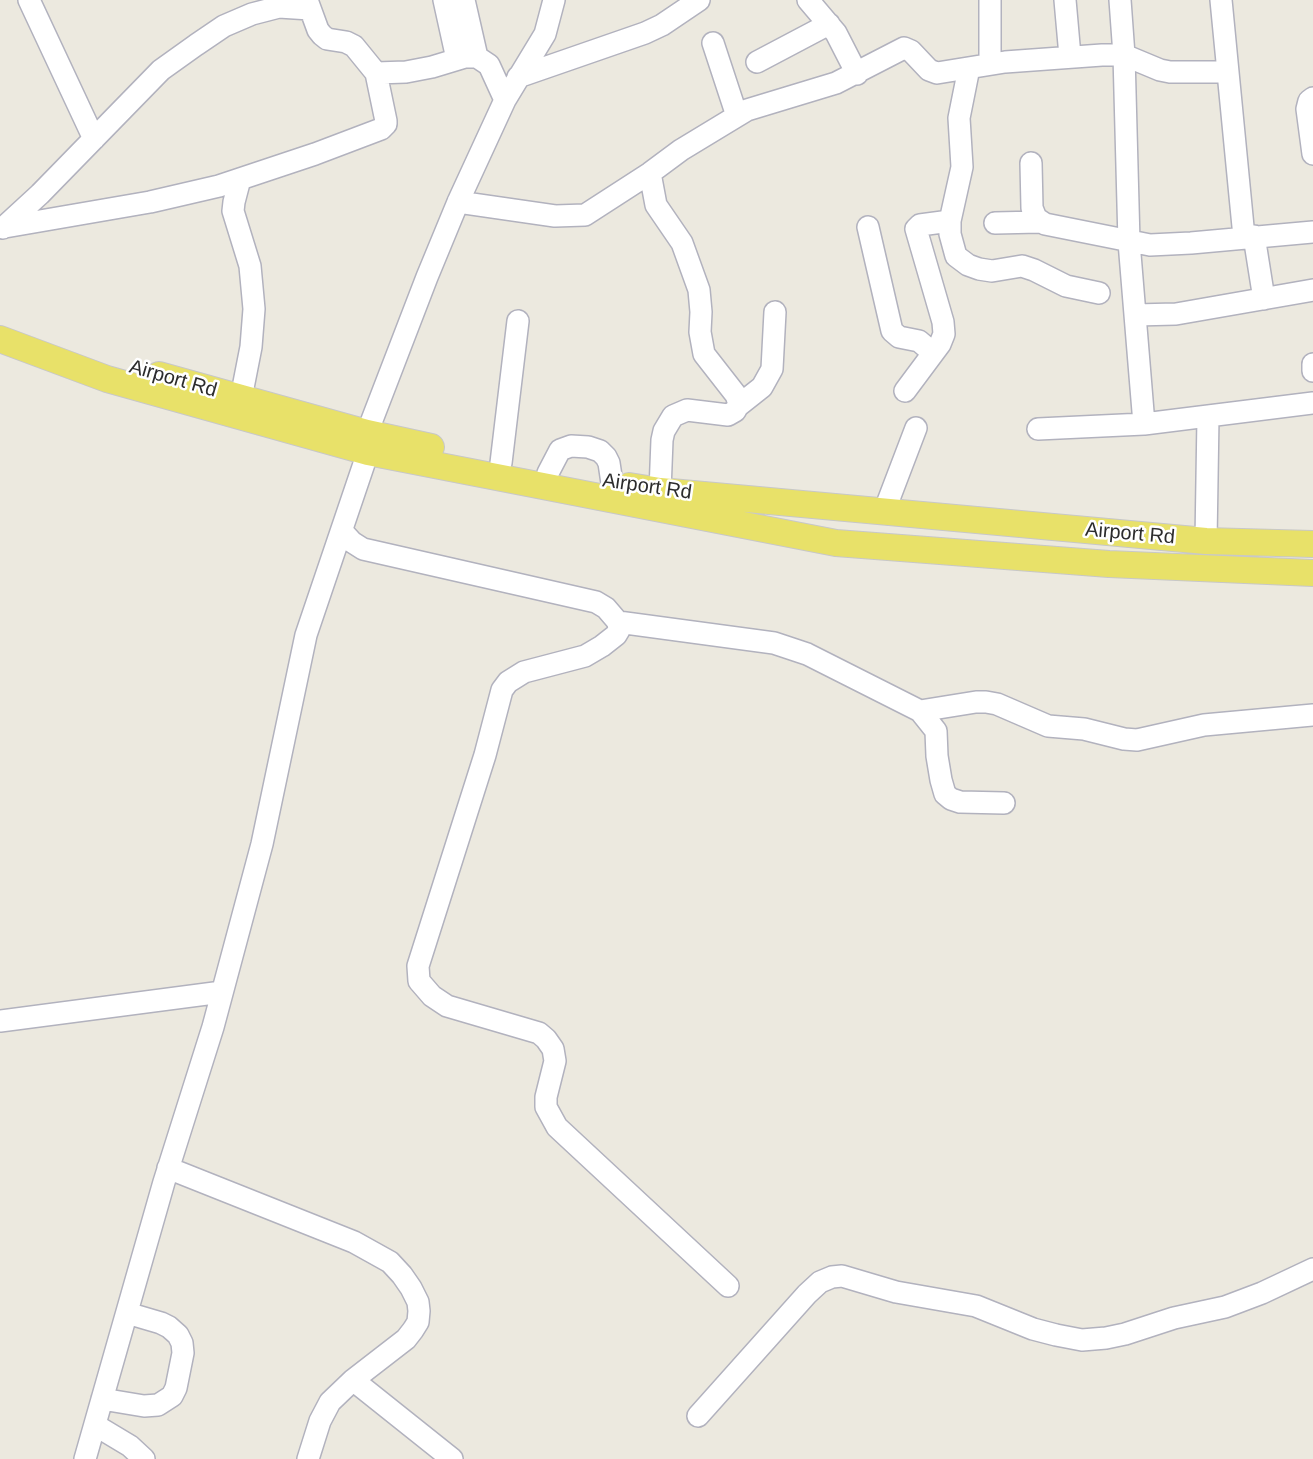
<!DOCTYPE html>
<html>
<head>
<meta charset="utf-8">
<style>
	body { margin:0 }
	canvas { display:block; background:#ece9df }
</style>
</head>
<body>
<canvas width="1313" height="1459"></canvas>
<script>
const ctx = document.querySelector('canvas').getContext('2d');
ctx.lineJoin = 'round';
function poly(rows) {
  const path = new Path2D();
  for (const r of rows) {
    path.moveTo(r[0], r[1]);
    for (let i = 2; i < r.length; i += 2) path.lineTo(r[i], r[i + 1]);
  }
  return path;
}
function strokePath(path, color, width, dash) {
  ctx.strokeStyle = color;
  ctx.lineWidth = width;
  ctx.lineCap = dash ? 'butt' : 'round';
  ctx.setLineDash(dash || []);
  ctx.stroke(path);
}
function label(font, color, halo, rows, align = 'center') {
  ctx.font = font + ' Arial,sans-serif';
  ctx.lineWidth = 5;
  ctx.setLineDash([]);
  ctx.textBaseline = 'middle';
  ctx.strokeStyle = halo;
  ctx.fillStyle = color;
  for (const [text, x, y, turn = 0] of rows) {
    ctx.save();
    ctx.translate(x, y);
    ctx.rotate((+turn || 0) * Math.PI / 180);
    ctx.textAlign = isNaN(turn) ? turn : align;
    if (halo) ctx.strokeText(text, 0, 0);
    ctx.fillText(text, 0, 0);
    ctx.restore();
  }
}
const minor = poly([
	[29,0,94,139],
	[444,0,457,59],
	[464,0,477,57],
	[808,0,836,33,857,74],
	[1065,0,1070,56],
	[1120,0,1124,55,1129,242,1144,424],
	[1221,0,1244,237],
	[713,43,737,116],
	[757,62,829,24],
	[990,64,990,0],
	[969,68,959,118,962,167,950,221,950,234,956,256,968,265,979,269,992,271,1022,266,1034,270,1066,286,1099,293],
	[376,73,406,72,432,67,465,57,477,57,489,65,505,100],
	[518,77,645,33,662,25,699,0],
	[1313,98,1309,101,1307,109,1313,154],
	[1031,163,1032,208,1036,218,1045,224,1150,245,1191,243,1313,232],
	[650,173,656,205,682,243,699,290,701,312,700,332,704,354,736,395,739,404,735,411,728,415,687,410,673,416,664,431,662,440,660,491],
	[240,179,234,202,233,211,250,266,254,309,251,347,241,398],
	[458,202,555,216,585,215,650,173,681,150,747,110,836,83,904,48,911,51,929,70,937,73,1005,62,1102,55,1124,55,1160,70,1170,72,1227,72],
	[995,223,1039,222],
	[5,227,150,202,219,186,315,154,381,129,386,124,386,121,376,73,354,46,346,42,327,39,322,35,318,30,307,0],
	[868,227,892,331,899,337,919,341,933,353],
	[3,228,40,194,161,70,196,45,224,26,252,14,279,7,310,9],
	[1254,236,1264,299],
	[1135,315,1176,314,1313,290],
	[1313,364,1313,371],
	[905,391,940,344,944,334,943,322,916,229,920,225,950,221],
	[738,406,762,387,772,369,775,312],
	[1038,429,1144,424,1313,403],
	[367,433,427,277,458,202,505,100,545,34,554,0],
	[501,463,518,321],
	[548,473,560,450,571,446,588,447,600,451,606,457,609,463,612,483],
	[884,512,916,428],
	[342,531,352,542,363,549,596,602,606,608,618,622,619,630,616,635,602,646,585,656,524,672,508,682,502,690,485,755,418,966,419,981,432,996,447,1006,539,1033,546,1039,553,1049,555,1061,546,1097,546,1107,557,1127,728,1286],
	[1206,541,1208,417],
	[618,622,774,643,807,654,920,711,936,731,937,756,941,780,945,794,951,799,960,802,1004,803],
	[920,711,976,702,986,702,997,704,1048,726,1084,729,1124,739,1137,740,1204,725,1313,715],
	[0,1021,222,992],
	[168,1168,354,1242,390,1262,402,1275,411,1288,418,1302,419,1311,418,1322,413,1330,406,1339,353,1380,330,1402,320,1421,308,1459],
	[353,1380,452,1459],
	[102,1399,144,1406,158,1405,172,1396,176,1388,183,1353,182,1343,178,1335,169,1327,161,1323,127,1313],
	[698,1416,807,1294,820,1282,832,1277,842,1276,896,1292,976,1306,1033,1329,1056,1335,1082,1340,1106,1338,1125,1334,1174,1318,1225,1307,1262,1293,1313,1269],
	[95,1425,130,1446,144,1459],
	[85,1459,164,1182,213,1027,262,844,306,635,368,452]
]);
const major = poly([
	[0,339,107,379,368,452,836,543,1109,564,1313,573],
	[159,375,367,433,431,447],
	[629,486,660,491,1206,541,1313,544]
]);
strokePath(minor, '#b2b2be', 24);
strokePath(major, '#c8c8c8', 28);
strokePath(minor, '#fff', 21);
strokePath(major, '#e8e169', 26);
label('20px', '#2c2c2c', '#fff', [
	["Airport Rd",173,379,16],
	["Airport Rd",647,487,8],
	["Airport Rd",1130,534,5]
]);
</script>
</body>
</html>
